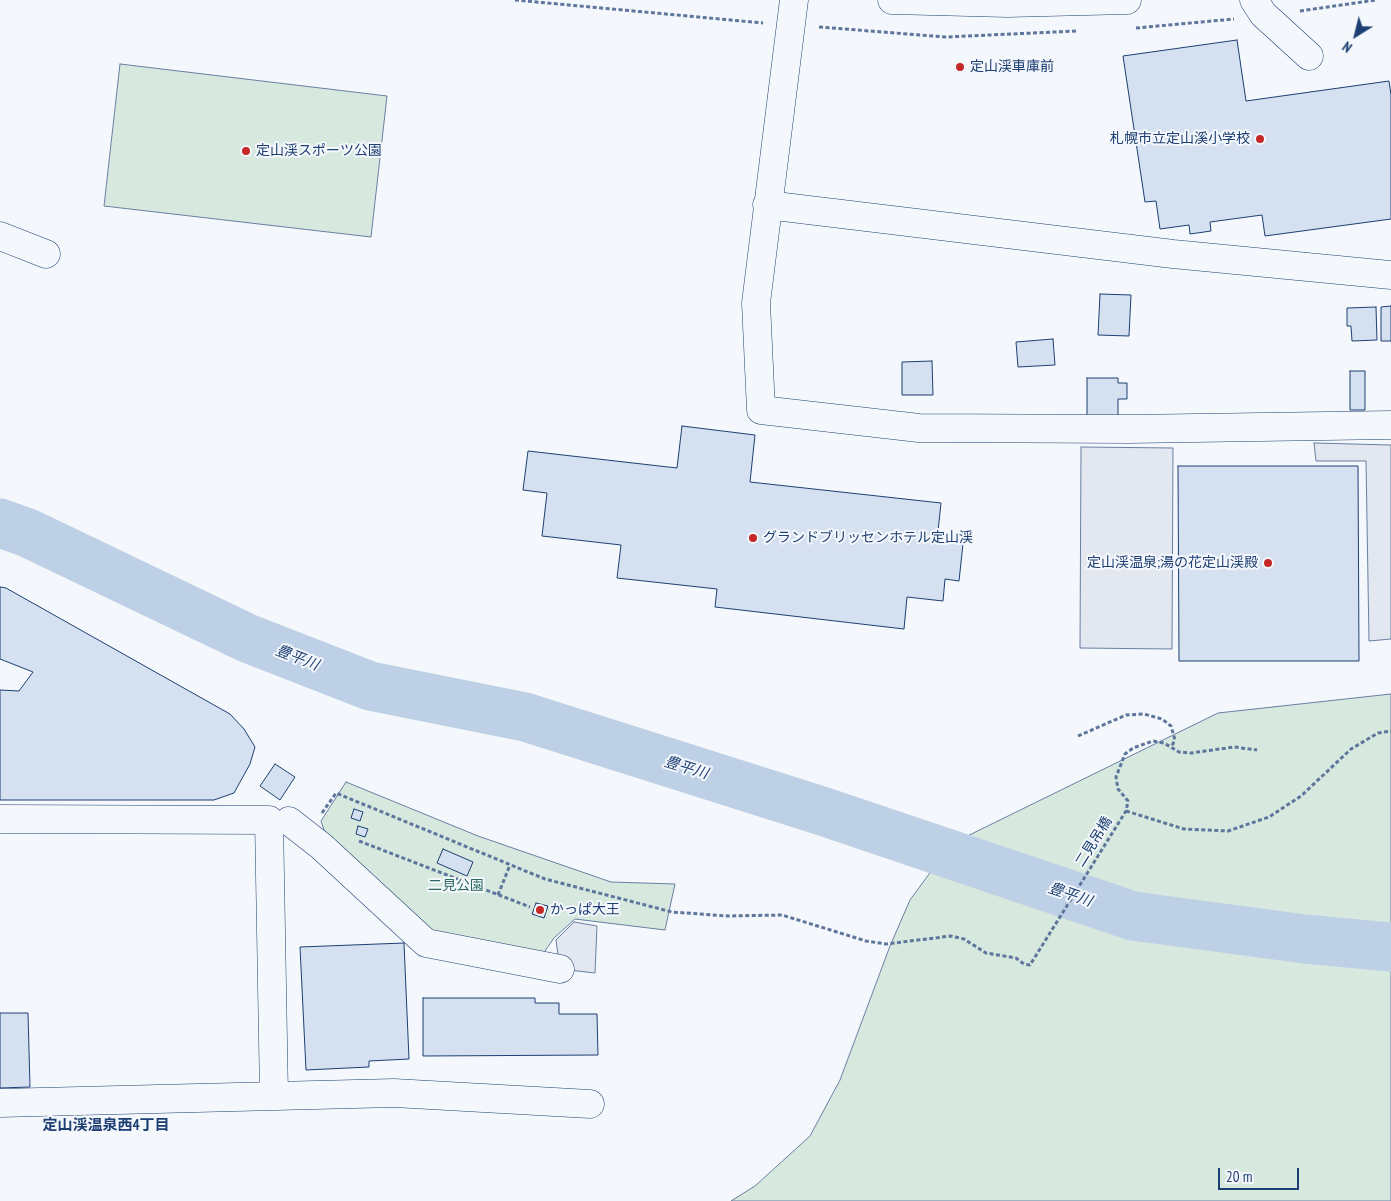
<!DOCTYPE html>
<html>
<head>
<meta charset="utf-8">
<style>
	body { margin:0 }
	#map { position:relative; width:1391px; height:1201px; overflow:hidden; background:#f4f7fb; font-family:"PT Sans Narrow",sans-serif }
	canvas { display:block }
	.north { position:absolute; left:1331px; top:10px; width:50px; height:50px; -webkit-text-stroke:4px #f4f7fb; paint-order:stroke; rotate:216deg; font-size:14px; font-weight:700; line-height:20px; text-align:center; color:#1d3f73 }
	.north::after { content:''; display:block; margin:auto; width:18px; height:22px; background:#1d3f73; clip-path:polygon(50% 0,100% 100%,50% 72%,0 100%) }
	.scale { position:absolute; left:1218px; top:1168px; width:81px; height:22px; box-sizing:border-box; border:2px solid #1d3f73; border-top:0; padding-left:6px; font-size:15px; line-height:18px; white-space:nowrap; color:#1d3f73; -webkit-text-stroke:4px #f4f7fb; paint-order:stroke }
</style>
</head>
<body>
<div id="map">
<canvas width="1391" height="1201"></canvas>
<div class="north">N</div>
<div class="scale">20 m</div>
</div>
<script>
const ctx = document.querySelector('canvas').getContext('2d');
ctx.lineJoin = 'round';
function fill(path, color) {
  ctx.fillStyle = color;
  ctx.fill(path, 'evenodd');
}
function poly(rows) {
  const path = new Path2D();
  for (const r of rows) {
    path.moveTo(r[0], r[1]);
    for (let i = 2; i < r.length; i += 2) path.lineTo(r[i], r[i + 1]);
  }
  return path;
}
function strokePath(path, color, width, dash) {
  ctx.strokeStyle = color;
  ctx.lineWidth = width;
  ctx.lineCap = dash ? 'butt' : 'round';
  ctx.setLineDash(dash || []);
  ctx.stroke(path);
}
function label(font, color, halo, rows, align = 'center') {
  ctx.font = font + ' "PT Sans Narrow","Noto Sans JP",sans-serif';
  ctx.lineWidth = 4;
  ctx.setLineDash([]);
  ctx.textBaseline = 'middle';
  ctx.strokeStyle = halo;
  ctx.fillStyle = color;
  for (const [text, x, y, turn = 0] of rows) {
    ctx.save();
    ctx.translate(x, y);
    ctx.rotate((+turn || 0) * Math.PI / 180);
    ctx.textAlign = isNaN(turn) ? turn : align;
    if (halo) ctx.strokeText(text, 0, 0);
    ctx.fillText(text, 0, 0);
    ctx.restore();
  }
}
const green = poly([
	[120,64,387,96,371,237,104,206,120,64],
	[1391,694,1391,1201,731,1201,755,1186,810,1136,840,1080,890,946,910,900,951,844,1218,713,1391,694],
	[346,782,478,836,611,882,675,884,665,930,575,919,554,938,538,961,429,936,327,839,321,821,346,782]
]);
fill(green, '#d7e8df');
strokePath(green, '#687fa3', 1);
const parking = poly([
	[1314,443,1391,445,1391,639,1369,641,1366,461,1316,461,1314,443],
	[1081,447,1173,448,1172,649,1080,648,1081,447],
	[574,922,597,926,595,973,560,969,556,940,574,922]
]);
fill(parking, '#e3e8f0');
strokePath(parking, '#687fa3', 1);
strokePath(poly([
	[0,523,28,533,247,638,370,686,525,717,822,811,1133,916,1305,939,1391,947]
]), '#bed0e5', 49);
const building = poly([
	[1237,40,1246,101,1389,81,1391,95,1391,219,1265,236,1262,215,1210,222,1211,231,1190,234,1189,225,1160,229,1156,201,1145,202,1123,56,1237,40],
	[1100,294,1131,295,1129,336,1098,335,1100,294],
	[1391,306,1391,341,1381,341,1381,307,1391,306],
	[1376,307,1377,340,1352,341,1351,326,1347,326,1347,308,1376,307],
	[1053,339,1055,365,1018,367,1016,342,1053,339],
	[932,361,933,395,902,395,902,362,932,361],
	[1350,371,1365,371,1365,410,1350,410,1350,371],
	[1087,378,1118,378,1118,383,1127,383,1127,399,1118,399,1118,418,1087,417,1087,378],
	[682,426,755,435,750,482,941,503,937,541,963,544,959,581,945,579,943,601,907,597,904,629,715,607,717,589,617,578,621,545,542,536,547,493,523,490,528,451,677,468,682,426],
	[1178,466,1358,466,1359,661,1179,661,1178,466],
	[0,587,6,588,230,714,244,729,255,747,250,764,234,793,214,800,0,800,0,690,19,691,33,672,0,659,0,587],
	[275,764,295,777,280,800,260,786,275,764],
	[354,809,363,812,360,821,351,818,354,809],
	[358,826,368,829,365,837,356,834,358,826],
	[443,849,473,862,467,876,437,863,443,849],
	[536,903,548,906,544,918,532,914,536,903],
	[404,943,409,1059,369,1061,369,1067,306,1070,300,947,404,943],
	[423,998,535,998,535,1003,559,1003,559,1014,597,1014,598,1055,423,1056,423,998],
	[0,1013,28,1013,30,1087,0,1088,0,1013]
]);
fill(building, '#d5e0f0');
strokePath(building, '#1d3f73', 1);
const minor = poly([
	[794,0,756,303,761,410,919,428,1130,429,1391,425],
	[1254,0,1263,14,1309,56],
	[767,205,1173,254,1391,275],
	[0,236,46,254],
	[0,819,269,820,274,1096],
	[289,821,321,846,426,943,560,969],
	[0,1103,394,1093,590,1104]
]);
const highway = poly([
	[892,0,1007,3,1127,0]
]);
strokePath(minor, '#1d3f73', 29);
strokePath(highway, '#1d3f73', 29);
strokePath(poly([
	[515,0,763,23],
	[1300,11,1376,0],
	[819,27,946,37,1077,31],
	[1136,28,1234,19],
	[1078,736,1126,715,1144,714,1162,719,1171,726,1175,740,1171,747],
	[1126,811,1184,829,1228,831,1269,817,1301,796,1351,749,1378,733,1391,731],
	[322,813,336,793,545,879,672,912,728,916,782,915,866,941,886,944,951,936,964,939,986,953,1016,958,1024,964,1030,965,1126,811,1128,801,1118,789,1116,777,1125,754,1133,748,1153,741,1164,743,1179,752,1191,753,1234,747,1257,750],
	[359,841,530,907],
	[498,895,510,865]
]), '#5e769c', 3, [4, 2.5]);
strokePath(minor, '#f4f7fb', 28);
strokePath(highway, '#f4f7fb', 28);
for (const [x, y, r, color] of [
	[960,67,5,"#c62828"],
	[1260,139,5,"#c62828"],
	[246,151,5,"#c62828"],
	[753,538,5,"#c62828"],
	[1268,563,5,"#c62828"],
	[540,910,5,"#c62828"]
]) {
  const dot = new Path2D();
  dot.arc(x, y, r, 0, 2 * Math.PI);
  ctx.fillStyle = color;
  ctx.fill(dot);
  strokePath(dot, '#f4f7fb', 2);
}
label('14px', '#1d3f73', '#f4f7fb', [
	["定山渓車庫前",970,67],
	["札幌市立定山溪小学校",1250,139,"right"],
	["定山渓スポーツ公園",256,151],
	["グランドブリッセンホテル定山渓",763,538],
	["定山渓温泉;湯の花定山渓殿",1258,563,"right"],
	["かっぱ大王",550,910]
], 'left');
label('14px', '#1d3f73', '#f4f7fb', [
	["二見吊橋",1094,842,-58]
]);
label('14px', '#2c6c60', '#f4f7fb', [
	["二見公園",456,886]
]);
label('italic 15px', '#1d3f73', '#f4f7fb', [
	["豊平川",297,658,21],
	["豊平川",686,768,17],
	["豊平川",1070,895,19]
]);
label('bold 15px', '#1d3f73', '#f4f7fb', [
	["定山渓温泉西4丁目",106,1126]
]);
</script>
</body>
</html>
